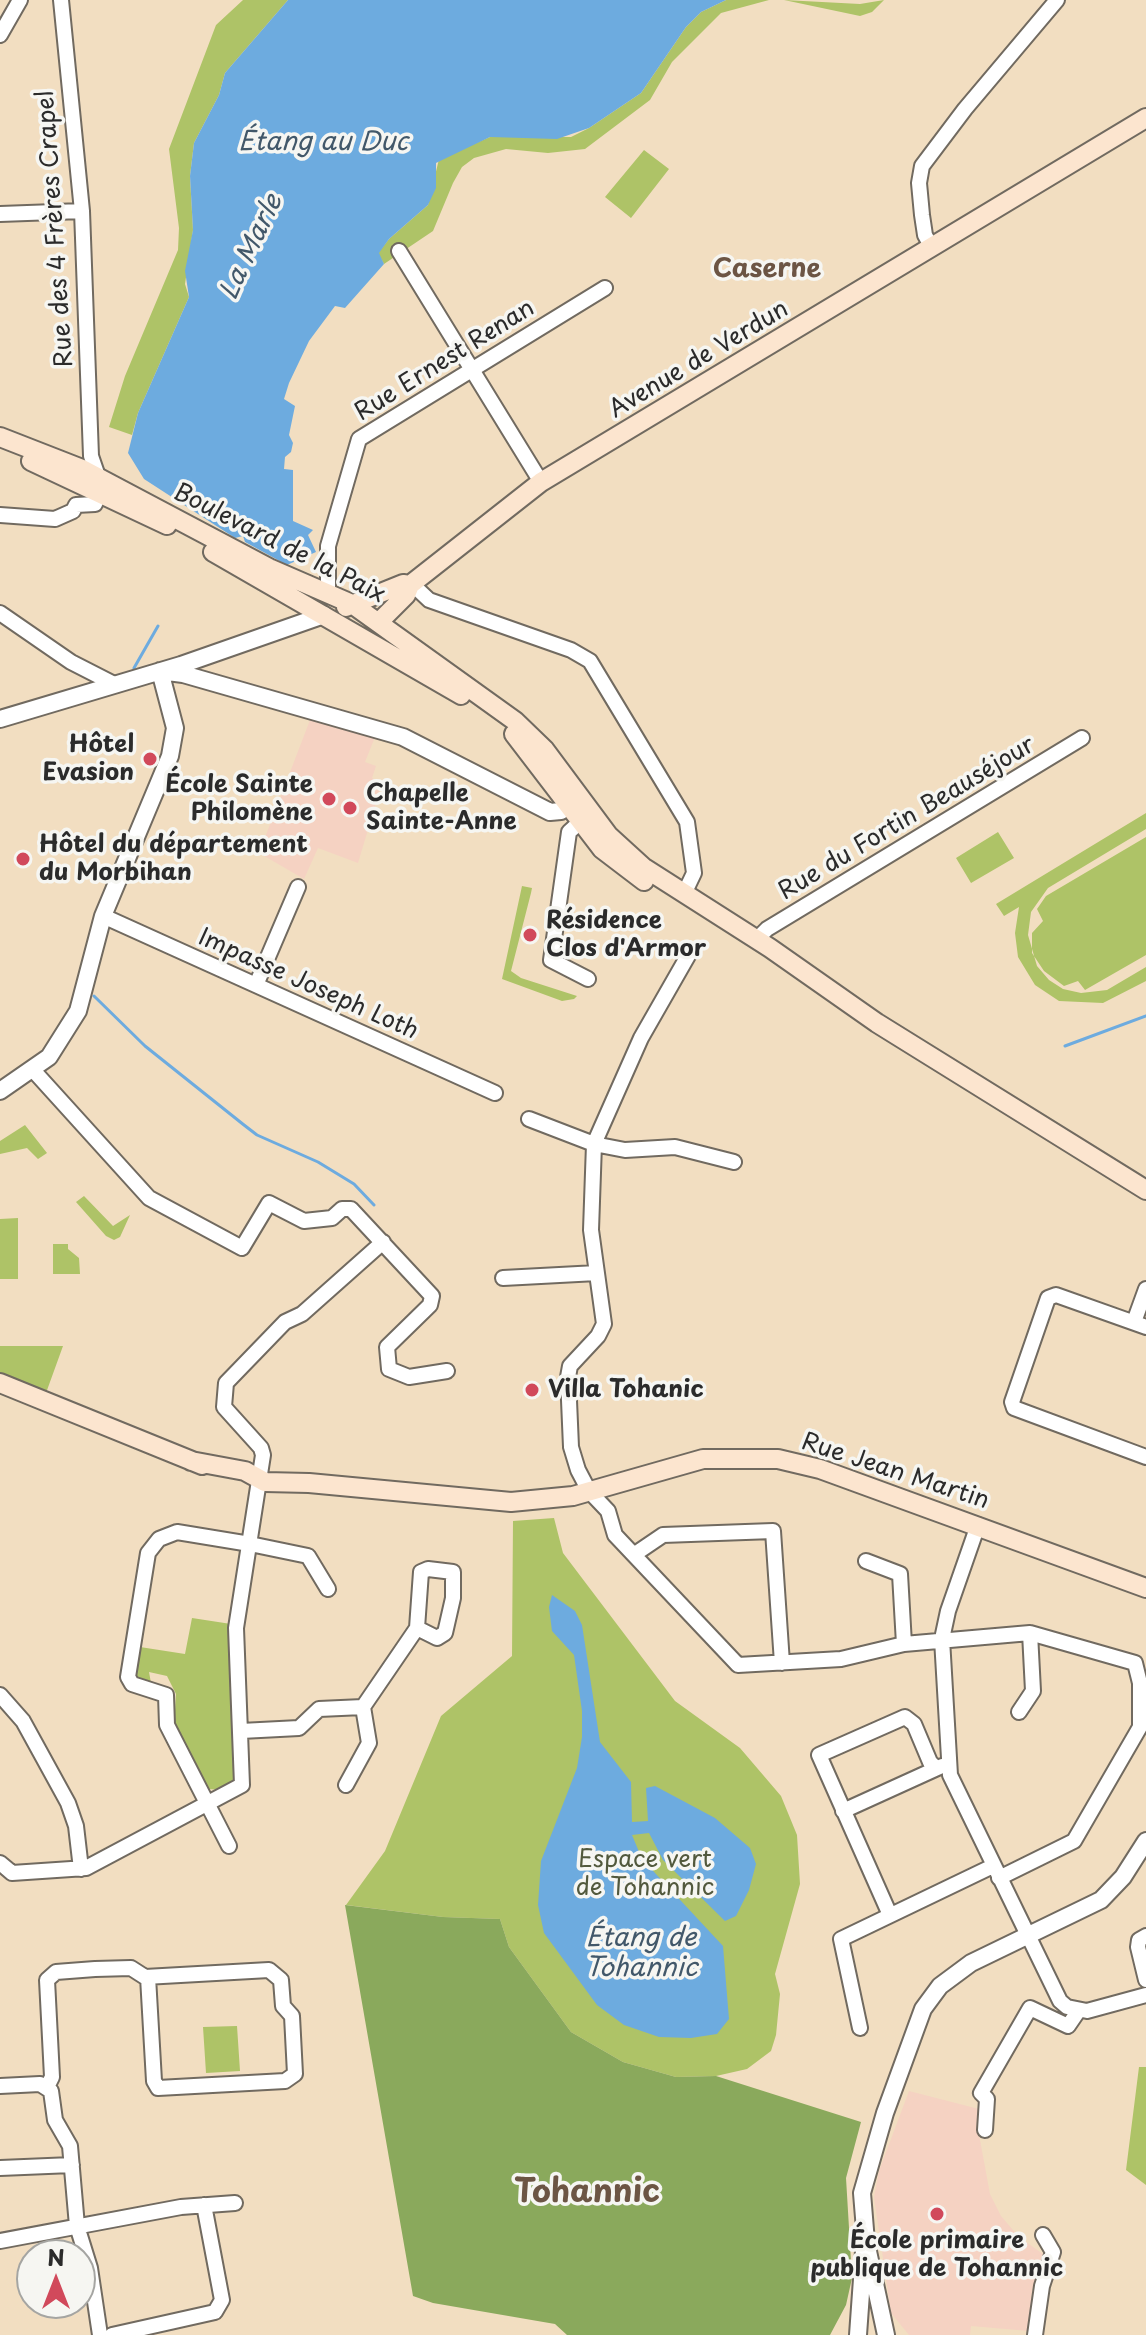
<!DOCTYPE html>
<html>
<head>
<meta charset="utf-8">
<style>
	body { margin:0 }
	#map { position:relative; width:1146px; height:2335px; overflow:hidden; background:#f2dec1; font-family:"Playpen Sans",sans-serif }
	canvas { display:block }
	.north { position:absolute; left:16px; top:2239px; width:80px; height:80px; box-sizing:border-box; background:#f6f6f2; border:2px solid #a5a5a2; border-radius:50%; rotate:0deg; font-size:22px; font-weight:700; line-height:32px; text-align:center; color:#2b2b2b }
	.north::after { content:''; display:block; margin:auto; width:28px; height:36px; background:#d1495b; clip-path:polygon(50% 0,100% 100%,50% 72%,0 100%) }
</style>
</head>
<body>
<div id="map">
<canvas width="1146" height="2335"></canvas>
<div class="north">N</div>
</div>
<script>
const ctx = document.querySelector('canvas').getContext('2d');
ctx.lineJoin = 'round';
function fill(path, color) {
  ctx.fillStyle = color;
  ctx.fill(path, 'evenodd');
}
function poly(rows) {
  const path = new Path2D();
  for (const r of rows) {
    path.moveTo(r[0], r[1]);
    for (let i = 2; i < r.length; i += 2) path.lineTo(r[i], r[i + 1]);
  }
  return path;
}
function strokePath(path, color, width, dash) {
  ctx.strokeStyle = color;
  ctx.lineWidth = width;
  ctx.lineCap = dash ? 'butt' : 'round';
  ctx.setLineDash(dash || []);
  ctx.stroke(path);
}
function label(font, color, halo, rows, align = 'center') {
  ctx.font = font + ' "Playpen Sans",sans-serif';
  ctx.lineWidth = 7;
  ctx.setLineDash([]);
  ctx.textBaseline = 'middle';
  ctx.strokeStyle = halo;
  ctx.fillStyle = color;
  for (const [text, x, y, turn = 0] of rows) {
    ctx.save();
    ctx.translate(x, y);
    ctx.rotate((+turn || 0) * Math.PI / 180);
    ctx.textAlign = isNaN(turn) ? turn : align;
    if (halo) ctx.strokeText(text, 0, 0);
    ctx.fillText(text, 0, 0);
    ctx.restore();
  }
}
fill(poly([
	[310,720,375,737,365,762,376,766,372,778,382,783,358,863,318,848,304,879,259,853],
	[909,2091,979,2109,978,2129,990,2194,1001,2216,1019,2237,1043,2254,1032,2290,1029,2331,971,2326,970,2335,909,2335,891,2313,874,2197,879,2171]
]), '#f5d2c2');
fill(poly([
	[243,0,288,0,225,73,219,95,194,143,190,176,193,230,185,284,189,297,138,413,132,435,109,427,125,376,178,250,179,228,169,149,216,25],
	[726,0,769,0,721,13,672,62,650,100,585,149,548,153,506,149,474,158,462,167,453,183,433,231,384,264,378,253,389,239,428,205,439,159,490,137,571,137,589,128,641,93,686,27,701,12],
	[784,0,860,4,884,0,872,12,860,16],
	[644,150,669,169,631,218,605,197],
	[1146,813,1146,829,1048,888,1031,912,1028,935,1037,966,1049,980,1063,989,1081,993,1107,990,1146,967,1146,981,1103,1003,1059,1001,1035,985,1018,957,1015,933,1019,907,1004,916,996,904],
	[998,832,1014,858,971,883,956,858],
	[1146,837,1146,955,1085,990,1078,981,1064,986,1044,971,1032,953,1032,933,1043,921,1037,909,1046,896],
	[522,886,532,888,531,893,511,971,521,978,577,996,574,999,562,1001,502,979],
	[25,1125,47,1153,38,1159,27,1148,0,1154,0,1141],
	[84,1196,113,1226,130,1215,120,1237,114,1240,106,1236,76,1202],
	[18,1218,18,1279,0,1279,0,1219],
	[53,1244,68,1244,68,1249,79,1258,80,1274,53,1274],
	[0,1346,63,1346,46,1393,0,1375],
	[554,1518,563,1553,675,1701,740,1748,781,1796,797,1835,800,1884,775,1974,780,1994,776,2035,771,2051,747,2069,716,2076,676,2077,623,2062,571,2032,509,1947,500,1919,443,1917,346,1905,385,1851,441,1716,512,1656,513,1521],
	[192,1618,231,1624,236,1777,223,1790,208,1789,174,1725,176,1694,167,1676,149,1672,151,1683,139,1679,135,1674,140,1647,185,1654],
	[237,2026,240,2071,206,2073,203,2027],
	[1139,2067,1146,2067,1146,2185,1126,2170]
]), '#aec367');
fill(poly([
	[345,1905,443,1917,500,1919,509,1947,571,2032,623,2062,676,2077,716,2076,861,2122,846,2178,852,2278,846,2305,830,2335,567,2335,555,2324,433,2303,413,2296]
]), '#8aa95c');
fill(poly([
	[288,0,726,0,701,12,686,27,641,93,589,128,557,139,490,137,436,163,436,188,428,205,389,239,379,253,384,264,345,308,335,306,309,341,289,383,284,399,295,406,289,435,293,443,291,452,285,457,284,469,293,470,293,521,313,530,308,535,316,552,287,565,245,542,243,536,235,538,144,479,128,453,138,413,189,297,185,271,193,230,190,176,194,143,219,95,225,73],
	[552,1595,575,1611,582,1625,600,1742,631,1782,632,1822,648,1821,646,1788,655,1786,715,1818,750,1848,756,1864,749,1890,736,1916,725,1921,663,1860,649,1833,632,1835,642,1859,723,1946,729,2019,717,2034,691,2038,659,2037,624,2025,597,2005,544,1933,538,1905,541,1861,577,1768,582,1737,582,1711,574,1655,552,1631,549,1607]
]), '#6dabdf');
strokePath(poly([
	[134,668,158,626],
	[94,996,145,1046,244,1125,257,1135,318,1162,354,1184,374,1205],
	[1065,1046,1146,1016]
]), '#6dabdf', 3);
const minor = poly([
	[61,0,82,211,91,456,102,488,95,504,76,505],
	[0,35,20,0],
	[0,214,82,211],
	[932,248,925,235,922,215,919,183,922,166,965,109,1057,0],
	[399,251,541,482],
	[0,515,55,519,73,511,76,505],
	[412,584,429,600,571,650,590,661,687,822,694,873,684,894],
	[328,591,328,546,359,439,605,288],
	[0,613,71,662,116,685],
	[580,822,569,832,551,960,588,979],
	[103,916,495,1093],
	[756,940,767,929,1082,738],
	[689,954,641,1038,594,1144,591,1230,604,1324,598,1336,570,1366,568,1377,571,1447,578,1470,589,1491,608,1511,615,1535,738,1665,841,1659,904,1644,1030,1633,1135,1663,1140,1683,1140,1727,1074,1841,999,1878],
	[256,985,298,887],
	[33,1070,149,1198,242,1248,269,1203,304,1221,332,1218,342,1209,351,1209,432,1296,430,1305,387,1347,389,1369,409,1377,447,1371],
	[529,1119,594,1144,625,1150,675,1147,734,1162],
	[503,1278,597,1273],
	[1134,1322,1146,1289],
	[1146,1327,1056,1295,1048,1298,1012,1402,1014,1408,1146,1457],
	[978,1525,948,1611,942,1639,950,1775,1060,2001,1067,2007,1087,2011,1146,1995],
	[635,1554,663,1535,773,1531,782,1663],
	[866,1561,900,1574,904,1644],
	[0,1695,23,1721,68,1803,76,1826,81,1869],
	[1019,1712,1033,1691,1030,1633],
	[241,1731,299,1728,319,1709,363,1707,417,1628,437,1638,445,1633,453,1598,453,1572,428,1569,421,1572,417,1628],
	[346,1785,369,1743,363,1707],
	[843,1811,942,1766],
	[229,1846,167,1725,166,1695,132,1684,128,1677,148,1553,159,1539,177,1532,250,1544,308,1556,328,1589],
	[0,1863,12,1873,86,1868,242,1785,236,1628,263,1455,261,1448,224,1407,226,1383,285,1322,302,1314,383,1242],
	[890,1915,819,1755,905,1717,914,1724,930,1762,936,1768],
	[1146,1936,1139,1940,1138,1947,1146,1980],
	[860,2028,841,1939,993,1866],
	[0,2086,40,2084,51,2091,55,2120,70,2146,77,2226,90,2268,100,2335],
	[47,2087,52,2077,47,1980,56,1972,95,1969,131,1968,145,1977,269,1970,281,1980,283,2006,292,2016,295,2074,285,2081,158,2088,154,2081,148,1977],
	[985,2130,987,2099,981,2093,1030,2008,1068,2026,1079,2010],
	[0,2168,72,2165],
	[0,2241,181,2207,235,2203],
	[112,2335,215,2312,222,2300,204,2205],
	[1035,2335,1042,2286,1053,2252,1043,2235]
]);
const tertiary = poly([
	[160,671,183,674,403,737,550,812,561,811,578,799],
	[0,719,181,665,324,615],
	[0,1091,49,1057,78,1011,103,916,170,756,175,728,160,671],
	[858,2335,864,2251],
	[886,2335,866,2242,862,2193,885,2113,923,2009,940,1986,971,1963,1101,1900,1123,1877,1146,1841]
]);
const secondary = poly([
	[0,437,82,469,269,568,352,604,515,721,545,750,609,836,643,867,770,948,877,1023,1146,1190],
	[31,461,167,525],
	[213,552,461,695],
	[346,607,403,584,410,585],
	[379,622,406,595,410,585,541,482,1146,118],
	[514,734,602,849,644,881],
	[0,1383,202,1465],
	[191,1461,245,1471,265,1482,309,1483,511,1502,573,1496,703,1459,778,1459,820,1469,1146,1588]
]);
strokePath(minor, '#716a60', 18);
strokePath(tertiary, '#716a60', 20);
strokePath(secondary, '#716a60', 22);
strokePath(minor, '#fff', 14);
strokePath(tertiary, '#fff', 16);
strokePath(secondary, '#fce5cf', 18);
for (const [x, y, r, color] of [
	[150,759,8,"#d1495b"],
	[329,799,8,"#d1495b"],
	[350,808,8,"#d1495b"],
	[23,859,8,"#d1495b"],
	[530,935,8,"#d1495b"],
	[532,1390,8,"#d1495b"],
	[937,2214,8,"#d1495b"]
]) {
  const dot = new Path2D();
  dot.arc(x, y, r, 0, 2 * Math.PI);
  ctx.fillStyle = color;
  ctx.fill(dot);
  strokePath(dot, '#f6f6f2', 3);
}
label('24px', '#2b2b2b', '#f6f6f2', [
	["Rue des 4 Frères Crapel",56,229,-94],
	["Avenue de Verdun",699,360,-31],
	["Rue Ernest Renan",445,361,-32],
	["Boulevard de la Paix",279,544,27],
	["Rue du Fortin Beauséjour",907,819,-31],
	["Impasse Joseph Loth",308,985,24],
	["Rue Jean Martin",895,1472,18]
]);
label('bold 24px', '#2b2b2b', '#f6f6f2', [
	["Hôtel",134,745,"right"],
	["Evasion",134,773,"right"],
	["École Sainte",313,785,"right"],
	["Philomène",313,813,"right"],
	["Chapelle",366,794],
	["Sainte-Anne",366,822],
	["Hôtel du département",39,845],
	["du Morbihan",39,873],
	["Résidence",546,921],
	["Clos d'Armor",546,949],
	["Villa Tohanic",548,1390],
	["École primaire",937,2241,"center"],
	["publique de Tohannic",937,2269,"center"]
], 'left');
label('24px', '#52593d', '#f6f6f2', [
	["Espace vert",645,1860],
	["de Tohannic",645,1888]
]);
label('italic 26px', '#42586a', '#f6f6f2', [
	["Étang au Duc",323,143],
	["La Marle",252,247,-65],
	["Étang de",641,1939],
	["Tohannic",641,1969]
]);
label('bold 26px', '#6c5544', '#f6f6f2', [
	["Caserne",767,270]
]);
label('bold 32px', '#6c5544', '#f6f6f2', [
	["Tohannic",587,2193]
]);
</script>
</body>
</html>
